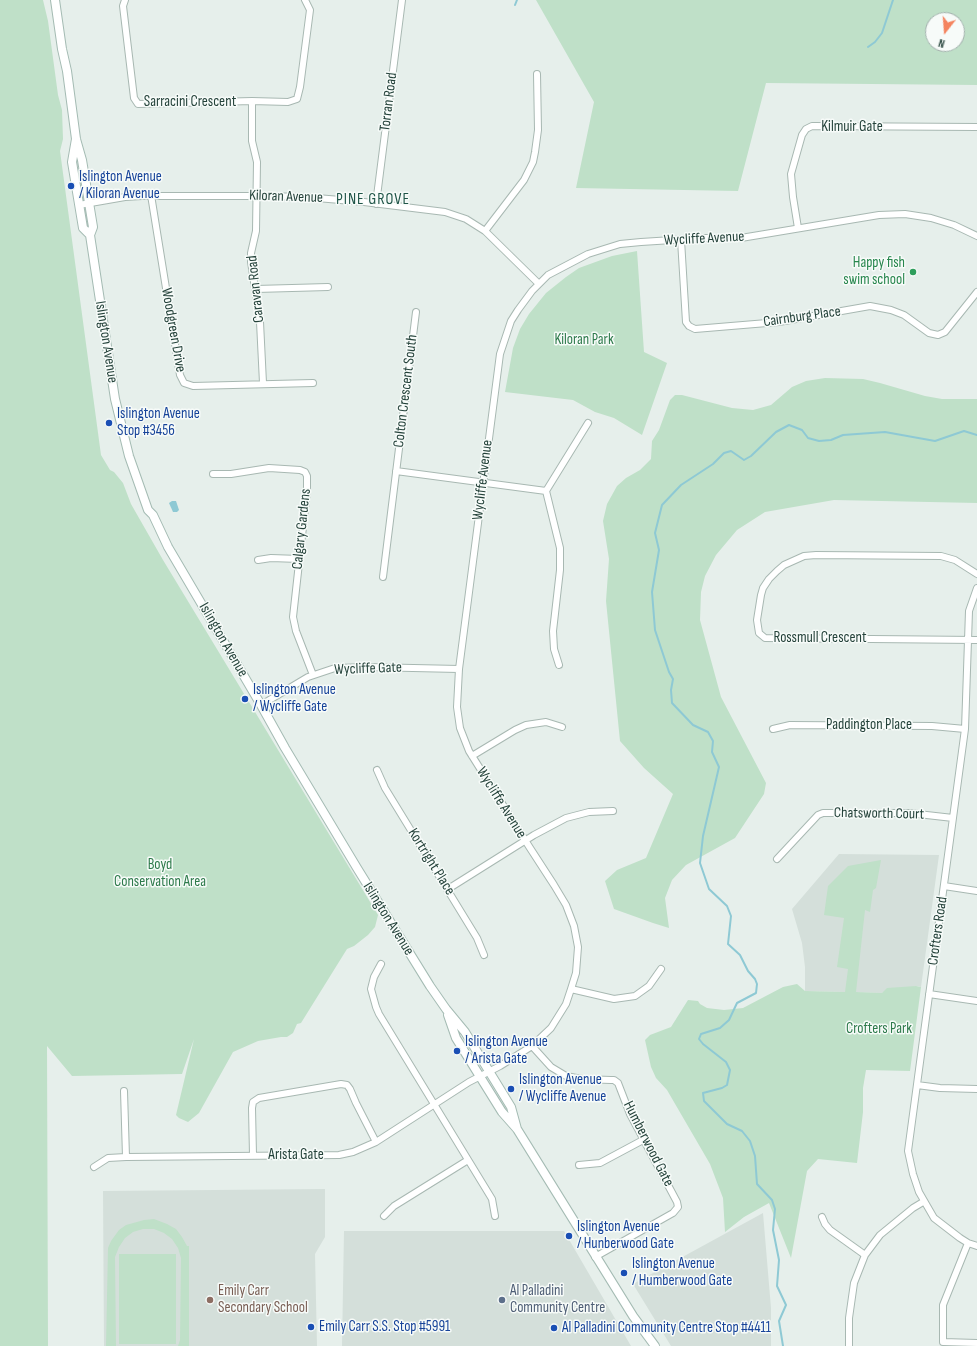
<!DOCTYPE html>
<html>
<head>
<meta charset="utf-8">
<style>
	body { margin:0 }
	#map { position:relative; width:977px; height:1346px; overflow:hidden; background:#e6efeb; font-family:"Sofia Sans Condensed",sans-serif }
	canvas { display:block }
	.north { position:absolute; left:925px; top:12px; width:40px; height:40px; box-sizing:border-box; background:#f7fbf9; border:1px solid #a3b1ad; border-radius:50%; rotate:197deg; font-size:11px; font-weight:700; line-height:16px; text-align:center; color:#24423a }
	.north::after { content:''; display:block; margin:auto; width:14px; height:18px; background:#f4845f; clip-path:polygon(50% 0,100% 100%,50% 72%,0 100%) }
</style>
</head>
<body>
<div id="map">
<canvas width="977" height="1346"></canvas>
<div class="north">N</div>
</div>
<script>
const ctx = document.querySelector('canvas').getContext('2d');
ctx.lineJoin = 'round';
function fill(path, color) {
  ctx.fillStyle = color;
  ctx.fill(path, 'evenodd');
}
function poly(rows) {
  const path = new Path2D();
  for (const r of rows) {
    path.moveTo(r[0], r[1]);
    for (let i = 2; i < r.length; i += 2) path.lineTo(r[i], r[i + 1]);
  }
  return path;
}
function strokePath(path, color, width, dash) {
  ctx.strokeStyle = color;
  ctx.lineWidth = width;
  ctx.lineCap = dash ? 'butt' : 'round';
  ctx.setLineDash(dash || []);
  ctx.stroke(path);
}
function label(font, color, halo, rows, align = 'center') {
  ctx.font = font + ' "Sofia Sans Condensed",sans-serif';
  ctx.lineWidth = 3;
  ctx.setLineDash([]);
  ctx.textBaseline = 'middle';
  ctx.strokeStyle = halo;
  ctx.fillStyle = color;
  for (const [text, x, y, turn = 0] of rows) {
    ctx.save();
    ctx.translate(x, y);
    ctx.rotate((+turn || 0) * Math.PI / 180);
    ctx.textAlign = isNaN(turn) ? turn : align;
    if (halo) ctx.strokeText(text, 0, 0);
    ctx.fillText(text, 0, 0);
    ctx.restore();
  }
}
fill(poly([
	[839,854,939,855,921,987,918,986,882,993,805,991,805,967,802,943,792,909],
	[325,1189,325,1237,315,1254,317,1346,104,1346,103,1191],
	[763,1213,771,1308,771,1346,671,1346,633,1284],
	[344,1231,564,1231,631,1346,342,1346]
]), '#d4dfda');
fill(poly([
	[0,0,43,0,48,21,58,95,62,110,63,139,60,151,101,455,110,470,114,472,123,483,131,504,163,560,378,915,375,927,368,935,354,946,347,949,301,1023,297,1024,293,1033,287,1037,281,1037,258,1041,233,1052,199,1113,188,1122,179,1118,176,1115,194,1039,182,1074,72,1076,47,1046,48,1346,0,1346],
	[536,0,977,0,977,85,766,83,738,191,576,188,594,102],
	[933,20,957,20,957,44,933,44],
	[637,251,644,352,667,363,642,435,614,418,595,412,573,400,505,392,513,348,520,329,529,314,546,293,566,277,579,268,612,256],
	[825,378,863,379,880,383,925,396,942,399,977,399,977,503,834,500,765,512,737,530,716,555,705,576,701,592,700,620,721,697,766,783,764,794,735,838,686,865,672,880,665,898,669,928,653,923,614,909,605,881,617,870,646,858,673,794,644,768,620,741,606,601,609,559,603,521,607,504,617,486,626,478,640,470,651,459,652,441,659,430,670,400,675,395,682,395,732,408,753,410,771,405,792,387,806,381],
	[881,860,876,888,873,890,870,912,865,910,856,992,882,993,887,988,916,986,921,987,910,1071,866,1070,863,1088,863,1112,857,1163,818,1159,807,1171,791,1258,769,1203,744,1217,725,1232,723,1198,710,1164,667,1090,656,1078,651,1067,645,1040,650,1035,671,1027,688,1000,698,1001,700,1004,707,1008,724,1010,743,1008,783,987,797,984,805,991,845,992,848,969,837,967,844,918,824,915,828,886,848,866],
	[154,1219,167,1224,176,1229,182,1237,187,1246,189,1246,189,1346,178,1346,180,1340,181,1258,178,1248,172,1239,164,1233,154,1229,143,1229,133,1232,125,1238,119,1247,115,1257,116,1346,106,1346,108,1248,111,1241,119,1230,126,1225,144,1220],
	[119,1254,176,1254,176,1344,119,1344]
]), '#bfe0c8');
fill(poly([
	[172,501,176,501,179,510,177,512,173,512,169,503]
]), '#8ec9d4');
strokePath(poly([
	[515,5,517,0],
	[868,47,875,42,882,33,893,0],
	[783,1346,779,1321,786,1305,777,1286,779,1260,773,1230,775,1209,772,1200,757,1184,755,1156,750,1141,742,1131,727,1124,704,1101,703,1093,722,1088,727,1085,730,1070,726,1062,703,1044,699,1039,701,1034,720,1028,729,1020,737,1003,756,993,757,984,755,979,748,971,740,955,728,944,731,916,727,906,709,889,700,863,703,836,719,767,712,752,713,741,708,732,693,725,672,703,671,690,673,679,669,672,655,630,652,592,659,550,655,533,662,505,681,485,713,464,724,453,731,451,744,460,751,456,776,432,789,425,802,430,808,438,819,441,831,440,843,435,885,432,935,441,964,431,977,435]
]), '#8ec9d4', 2);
const minor = poly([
	[125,0,123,6,134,98,138,104,252,101],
	[151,195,180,375,184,383,193,386,313,383],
	[376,204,402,0],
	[79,205,125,197,142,196,263,196,305,197,364,202,445,212,466,219,485,231,539,284],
	[798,228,793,197,791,174,802,135,806,129,812,126,977,127],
	[485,231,524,180,533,162,535,152,538,130,537,74],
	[681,240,686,322,689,326,695,329,779,322,870,306,891,310,904,315,929,333,938,335,945,332,977,292],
	[256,289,328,287],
	[263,383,260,322,251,262,251,253,256,231,257,162,252,141,252,101,288,102,297,99,300,87,310,10,305,0],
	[396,471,546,491],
	[213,474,231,474,269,468,300,470,305,472,307,476,307,491,293,617,296,631,313,675],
	[546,491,560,548,560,570,553,631,554,649,559,665],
	[546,491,588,423],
	[258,560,271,558,299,559],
	[977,574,955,560,941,556,816,555,804,556,784,565,777,571,769,579,763,588,761,595,757,620,759,633,765,638,977,640],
	[383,577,416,312],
	[977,588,969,611,965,729,908,1151,913,1174,919,1192,934,1218,960,1238,968,1243,977,1246],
	[261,705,308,677,335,668,367,667,459,669],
	[773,729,790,725,932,726,965,729],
	[472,756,515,730,526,725,546,722,562,727],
	[377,770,385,788,477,938,484,955],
	[777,859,818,815,823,813,909,813,953,818],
	[944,886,977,891],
	[448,889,534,835,566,818,589,812,613,811],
	[381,964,374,977,371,989,376,1007,379,1014,492,1199,495,1216],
	[571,989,614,999,635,996,649,986,661,969],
	[929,994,977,1001],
	[532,1046,551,1067,566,1076,582,1079,611,1080,614,1080,618,1083,630,1114,677,1202,678,1207,673,1213,595,1257],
	[917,1085,940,1088,977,1089],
	[124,1091,126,1157],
	[253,1155,252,1108,253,1102,259,1098,341,1084,347,1085,350,1089,356,1103,376,1142],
	[579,1165,600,1163,643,1140],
	[94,1167,108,1158,126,1157,339,1155,353,1152,376,1142,469,1082,500,1066,532,1046,551,1028,566,1004,571,989,576,973,578,947,574,926,566,905,554,885,530,848,469,751,460,728,457,707,459,669,500,354,511,321,518,310,532,291,548,275,588,254,620,244,641,242,704,238,741,238,879,215,905,214,931,218,954,225,977,236],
	[384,1216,394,1206,468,1160],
	[822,1217,825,1224,830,1230,865,1255],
	[968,1243,943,1305,943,1342,977,1343],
	[849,1346,849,1318,854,1283,865,1255,880,1235,913,1208,923,1202]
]);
const secondary = poly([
	[55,0,62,49,67,71,76,139,82,160,93,227,90,235],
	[76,139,72,162,83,228,90,235,115,399,129,456,148,510,153,515,168,547,261,705,285,748,357,868,430,986,446,1009,465,1032,511,1107,517,1129],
	[448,1015,456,1038,502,1112,517,1129,633,1316,655,1346]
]);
strokePath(minor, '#a8b8b2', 8);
strokePath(secondary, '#a4bbb3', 10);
strokePath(minor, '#fff', 6);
strokePath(secondary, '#fff', 8);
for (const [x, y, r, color] of [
	[71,186,4,"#1a4fb4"],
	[913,272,4,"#2e9e5b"],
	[109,423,4,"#1a4fb4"],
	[245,699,4,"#1a4fb4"],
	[457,1051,4,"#1a4fb4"],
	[511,1089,4,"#1a4fb4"],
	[569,1236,4,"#1a4fb4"],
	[624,1273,4,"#1a4fb4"],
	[210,1300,4,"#8d6e63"],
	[502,1300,4,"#5c6f8a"],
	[311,1327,4,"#1a4fb4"],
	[554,1328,4,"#1a4fb4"]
]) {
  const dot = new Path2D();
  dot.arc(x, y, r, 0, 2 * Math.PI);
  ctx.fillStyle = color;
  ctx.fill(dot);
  strokePath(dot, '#f7fbf9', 1.5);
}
label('15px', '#24423a', '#f7fbf9', [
	["Sarracini Crescent",190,102],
	["Torran Road",389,102,-83],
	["Kilmuir Gate",852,127],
	["Kiloran Avenue",286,197,2],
	["Wycliffe Avenue",704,239,-3],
	["Caravan Road",256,289,-96],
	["Cairnburg Place",802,317,-8],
	["Woodgreen Drive",173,330,80],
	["Islington Avenue",106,342,81],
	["Colton Crescent South",406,391,-83],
	["Wycliffe Avenue",483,480,-83],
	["Calgary Gardens",302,529,-84],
	["Rossmull Crescent",820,638],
	["Islington Avenue",223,640,60],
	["Wycliffe Gate",368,669,-2],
	["Paddington Place",869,725],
	["Wycliffe Avenue",501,803,58],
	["Chatsworth Court",879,814,1],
	["Kortright Place",431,862,58],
	["Islington Avenue",388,919,58],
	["Crofters Road",938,931,-82],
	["Humberwood Gate",648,1144,63],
	["Arista Gate",296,1155]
]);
label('15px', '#164399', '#f7fbf9', [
	["Islington Avenue",79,177],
	["/ Kiloran Avenue",79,194],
	["Islington Avenue",117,414],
	["Stop #3456",117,431],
	["Islington Avenue",253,690],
	["/ Wycliffe Gate",253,707],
	["Islington Avenue",465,1042],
	["/ Arista Gate",465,1059],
	["Islington Avenue",519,1080],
	["/ Wycliffe Avenue",519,1097],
	["Islington Avenue",577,1227],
	["/ Hunberwood Gate",577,1244],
	["Islington Avenue",632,1264],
	["/ Humberwood Gate",632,1281],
	["Emily Carr S.S. Stop #5991",319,1327],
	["Al Palladini Community Centre Stop #4411",562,1328]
], 'left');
label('15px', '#27864d', '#f7fbf9', [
	["Happy fish",905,263],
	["swim school",905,280]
], 'right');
label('15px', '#2d7a4b', '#f7fbf9', [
	["Kiloran Park",584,340],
	["Boyd",160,865],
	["Conservation Area",160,882],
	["Crofters Park",879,1029]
]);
label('15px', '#785e54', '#f7fbf9', [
	["Emily Carr",218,1291],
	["Secondary School",218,1308]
], 'left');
label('15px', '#4e5e75', '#f7fbf9', [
	["Al Palladini",510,1291],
	["Community Centre",510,1308]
], 'left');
ctx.letterSpacing = '1px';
label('16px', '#1f5548', '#f7fbf9', [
	["PINE GROVE",373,200]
]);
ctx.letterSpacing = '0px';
</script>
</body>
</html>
